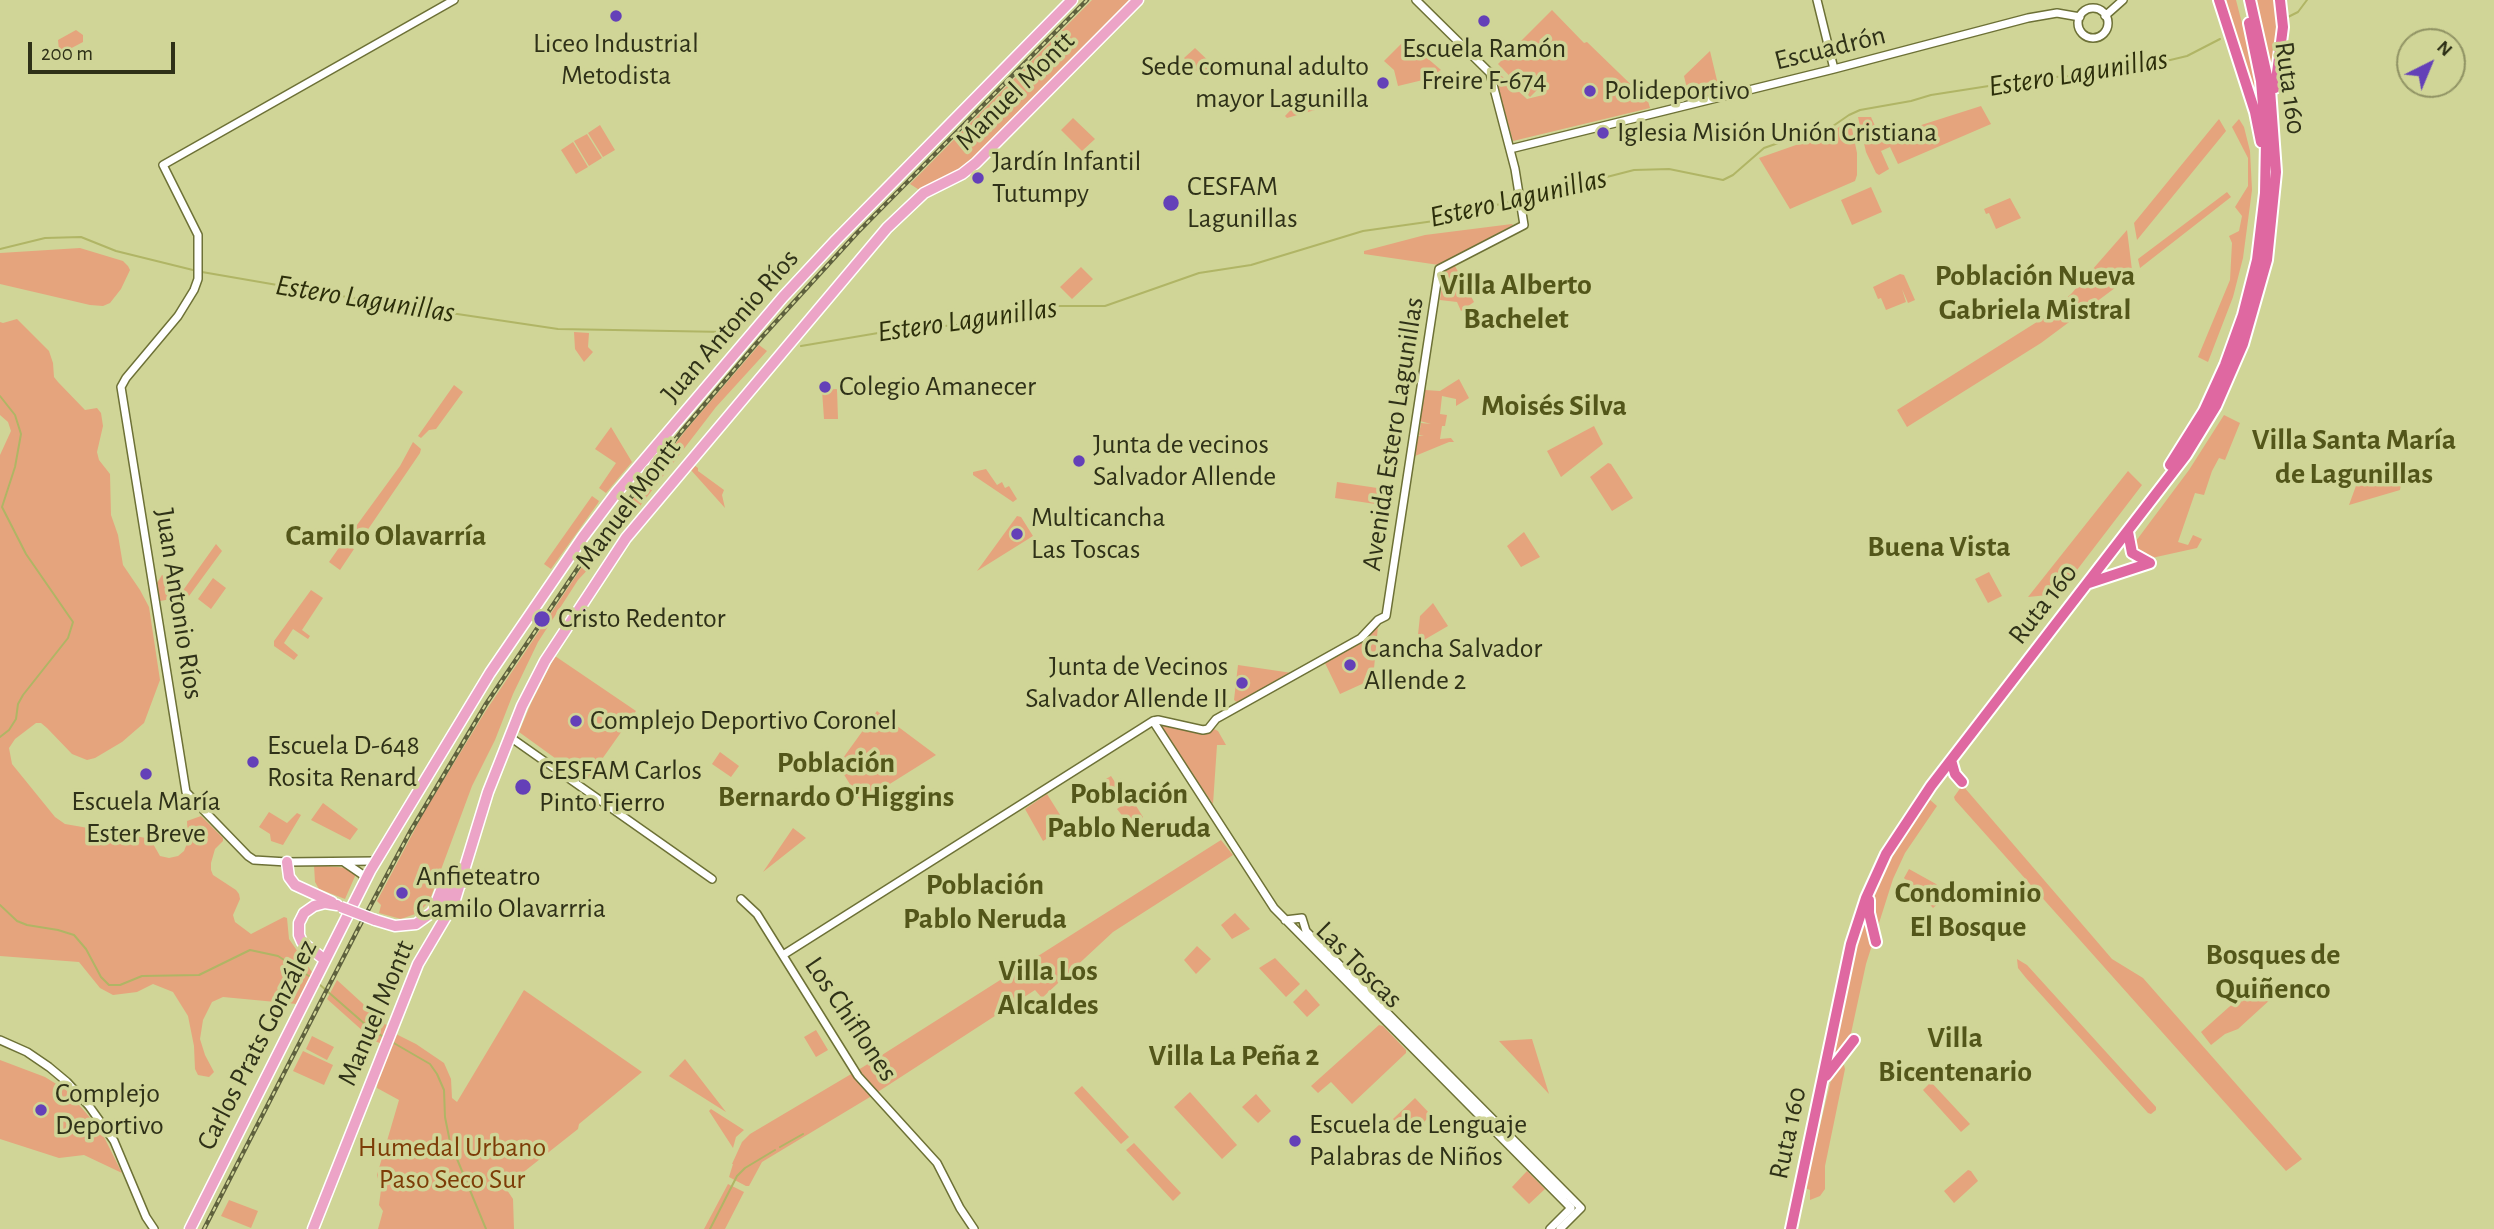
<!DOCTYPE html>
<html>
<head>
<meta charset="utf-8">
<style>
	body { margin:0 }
	#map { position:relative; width:2494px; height:1229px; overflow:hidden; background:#d0d597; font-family:"Alegreya Sans",sans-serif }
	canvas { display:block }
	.north { position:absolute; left:2396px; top:28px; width:70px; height:70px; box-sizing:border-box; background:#d0d597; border:2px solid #909364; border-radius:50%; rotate:43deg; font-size:19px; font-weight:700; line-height:28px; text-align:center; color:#2f3118 }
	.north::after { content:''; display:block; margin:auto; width:24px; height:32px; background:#6440b8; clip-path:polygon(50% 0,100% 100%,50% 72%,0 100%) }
	.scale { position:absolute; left:28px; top:42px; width:147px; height:32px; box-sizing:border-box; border:4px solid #2f3118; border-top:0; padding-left:9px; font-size:21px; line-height:24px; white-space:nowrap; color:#2f3118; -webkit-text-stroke:5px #d0d597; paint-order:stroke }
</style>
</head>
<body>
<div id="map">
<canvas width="2494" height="1229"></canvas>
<div class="north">N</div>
<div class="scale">200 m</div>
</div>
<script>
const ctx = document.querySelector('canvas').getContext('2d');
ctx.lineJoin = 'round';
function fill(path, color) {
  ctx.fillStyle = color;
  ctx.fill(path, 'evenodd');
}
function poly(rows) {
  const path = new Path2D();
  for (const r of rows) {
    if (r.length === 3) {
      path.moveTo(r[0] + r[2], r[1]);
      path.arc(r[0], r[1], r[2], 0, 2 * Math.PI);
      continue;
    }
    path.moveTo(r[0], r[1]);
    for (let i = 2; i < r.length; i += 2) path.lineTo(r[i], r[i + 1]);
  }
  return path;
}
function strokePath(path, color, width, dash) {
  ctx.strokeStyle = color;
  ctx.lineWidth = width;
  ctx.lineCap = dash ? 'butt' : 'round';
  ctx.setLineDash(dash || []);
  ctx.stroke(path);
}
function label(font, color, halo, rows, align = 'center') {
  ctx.font = font + ' "Alegreya Sans",sans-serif';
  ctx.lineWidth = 7;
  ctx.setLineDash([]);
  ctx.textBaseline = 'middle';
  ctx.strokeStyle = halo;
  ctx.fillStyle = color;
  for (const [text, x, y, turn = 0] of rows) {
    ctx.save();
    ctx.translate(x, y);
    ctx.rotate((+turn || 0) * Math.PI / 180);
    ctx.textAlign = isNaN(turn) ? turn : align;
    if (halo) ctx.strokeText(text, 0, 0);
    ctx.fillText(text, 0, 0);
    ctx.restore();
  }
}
fill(poly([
	[1092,0,1132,0,970,165,921,191,910,184],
	[2221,0,2236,0,2257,82,2262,126],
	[2254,0,2274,0,2277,9,2277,35,2271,66],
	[1552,10,1584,43,1587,42,1648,101,1650,108,1513,141,1492,67,1527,99,1543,95,1540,87,1530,97,1498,64],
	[76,30,83,35,83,42,64,52,59,50,58,40],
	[1405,40,1422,58,1426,57,1441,70,1427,79,1398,86,1394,70,1384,61],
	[1195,48,1216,68,1205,79,1184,58],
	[1710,51,1720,93,1690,101,1684,76],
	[1306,94,1315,110,1287,118,1285,116],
	[1981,106,1991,124,1898,164,1890,147,1881,151,1889,169,1879,175,1876,173,1866,152,1858,117,1871,117,1876,128,1893,134],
	[1073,118,1095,139,1082,151,1061,130],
	[1850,119,1857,153,1857,175,1855,181,1790,209,1759,158,1796,145,1820,141],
	[2219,119,2226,131,2137,240,2134,223],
	[2239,119,2244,127,2250,151,2252,190,2243,258,2233,297,2208,362,2198,357,2230,280,2232,243,2229,236,2239,231,2242,216,2235,207,2248,186,2248,158,2232,127],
	[600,125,615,150,603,157,588,133],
	[587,134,602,158,589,166,574,141],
	[573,142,588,167,576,174,561,150],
	[1871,187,1882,212,1852,225,1841,200],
	[2227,192,2231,197,2140,268,2138,259],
	[2010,198,2021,218,1996,229,1989,213,1986,214,1984,209],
	[1512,224,1513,225,1439,265,1364,254,1364,251,1425,235],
	[2127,230,2132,270,2127,279,2041,343,1907,427,1897,410,2048,315,2071,294],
	[80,248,123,261,128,266,130,270,121,289,110,303,103,306,90,305,0,284,0,253],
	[1455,266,1474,302,1461,311,1457,302,1440,300,1444,272],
	[1081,267,1093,279,1072,299,1060,287],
	[1900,274,1904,275,1915,300,1908,303,1902,289,1906,302,1886,310,1881,298,1878,299,1873,287],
	[17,319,49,351,53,363,54,377,58,382,85,410,97,408,101,413,103,426,97,452,99,460,110,474,111,515,118,535,123,565,140,590,149,607,160,680,144,723,122,742,95,758,87,760,72,754,47,728,41,723,36,723,15,739,9,748,12,764,55,817,65,824,146,838,152,842,160,856,169,858,178,856,184,851,188,841,187,821,201,816,223,838,223,841,215,849,211,863,211,870,213,875,236,890,239,894,240,899,233,915,235,922,251,934,284,917,287,918,289,939,312,972,313,975,297,1004,223,997,212,1002,203,1020,200,1039,205,1055,214,1072,209,1077,198,1075,195,1069,194,1046,188,1016,173,992,153,984,137,992,113,995,100,988,79,962,0,956,0,455,11,431,8,422,0,415,0,322,3,323],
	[574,332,589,333,588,347,593,352,584,362,575,349],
	[759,345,767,351,716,407,607,549,578,580,538,642,513,694,495,740,472,786,429,902,418,913,401,919,379,913,381,905,377,901,423,814,485,712,590,555,686,430],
	[1459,379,1469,398,1456,406,1456,399,1442,396,1440,414,1447,415,1445,426,1442,426,1440,439,1451,438,1454,442,1449,442,1415,456,1418,436,1424,436,1419,435,1421,423,1431,424,1420,421,1425,390,1440,391],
	[454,385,463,392,436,429,429,430,421,438,418,436],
	[837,389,838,419,824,419,822,390],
	[2224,415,2240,423,2225,460,2219,458,2212,471,2204,495,2195,493,2178,542,2188,545,2193,535,2202,539,2197,548,2147,559,2142,557,2134,546,2136,541,2189,470],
	[1594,426,1603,444,1561,477,1547,451],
	[611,427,632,462,606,493,599,488,616,463,595,449],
	[413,442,421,449,420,453,356,547,346,540,400,466],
	[1608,463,1611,464,1633,498,1612,511,1590,477],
	[694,465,698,468,698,471,724,490,722,495,725,508,690,469],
	[986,469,997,485,1002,482,1005,488,1009,486,1017,499,1013,502,973,475,973,472],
	[2128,471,2142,485,2054,600,2048,595,2028,597],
	[2361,472,2401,484,2400,490,2349,505],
	[1337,482,1384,489,1382,505,1335,498],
	[592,496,599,501,598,503,551,569,544,564],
	[1017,516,1021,517,1033,536,977,571],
	[1524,532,1540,557,1521,567,1507,546],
	[343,542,354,549,340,570,329,562],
	[216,544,222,551,189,596,160,601,157,583,162,575,184,589],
	[1989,572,2002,596,1988,603,1975,579],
	[213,578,226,588,211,609,198,599],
	[311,590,323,598,302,630,310,636,308,639,293,629,284,643,298,655,294,660,274,646,274,641],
	[1433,603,1448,626,1417,644,1420,616],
	[1378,626,1373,679,1340,694,1325,663,1363,640],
	[555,656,636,711,588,779,584,779,519,732,532,701],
	[1238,665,1292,673,1238,703,1234,700],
	[877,711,936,755,861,802,838,765],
	[1158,724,1193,732,1200,732,1212,728,1218,731,1226,745,1217,745,1213,804],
	[720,752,739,766,731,777,712,764],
	[1111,776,1124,796,1112,804,1099,783],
	[1961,787,1964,787,2112,959,2143,978,2302,1159,2286,1171,1955,800,1954,797],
	[1047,794,1067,826,1043,841,1025,809],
	[1929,799,1937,806,1905,853,1893,879,1866,964,1850,1038,1836,1054,1834,1048,1844,997,1868,905,1898,844],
	[1130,800,1133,801,1143,817,1131,827,1117,809],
	[323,803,358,829,350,840,311,820],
	[269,812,287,823,297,813,301,815,283,845,271,841,270,834,259,827],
	[793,828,806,838,763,872],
	[1221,840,1233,855,1113,932,1042,998,1035,990,870,1097,762,1162,749,1186,746,1186,729,1177,733,1164,732,1164,742,1142,750,1134,863,1067],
	[314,865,348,868,356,874,345,899,319,889,315,882],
	[1909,869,1936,884,1947,896,1933,908,1904,878],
	[1235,913,1250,929,1232,939,1221,925],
	[1197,946,1211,959,1196,974,1184,960],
	[1275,958,1300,984,1286,997,1259,968],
	[2017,959,2027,965,2156,1107,2156,1110,2151,1114,2148,1113,2026,978,2018,968],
	[337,980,396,1034,416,1044,444,1063,451,1079,452,1098,457,1102,524,990,642,1072,579,1124,578,1129,511,1182,507,1190,513,1199,514,1229,378,1229,383,1211,379,1205,381,1190,377,1175,399,1100,377,1088,378,1075,388,1046,377,1042,364,1032,327,999],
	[2257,982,2272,998,2238,1029,2225,1034,2211,1045,2201,1032],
	[1306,989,1320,1005,1307,1017,1293,1002],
	[1379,1025,1383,1026,1406,1050,1406,1053,1352,1104,1331,1082,1318,1093,1311,1086],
	[816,1030,828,1050,816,1057,804,1037],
	[312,1036,334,1047,327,1060,306,1049],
	[1532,1039,1549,1094,1499,1041],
	[303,1051,333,1065,324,1085,293,1071],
	[685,1059,726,1112,669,1076],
	[0,1060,45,1077,66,1090,100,1129,122,1173,84,1155,59,1158,0,1139],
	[1843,1061,1845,1069,1825,1166,1825,1189,1820,1196,1810,1200,1810,1190,1805,1188,1807,1180,1832,1076],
	[1931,1082,1970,1124,1961,1132,1923,1090],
	[1082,1086,1129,1137,1121,1144,1074,1093],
	[1190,1092,1237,1145,1222,1159,1174,1107],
	[1256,1094,1271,1111,1258,1123,1242,1107],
	[1415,1098,1431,1115,1410,1136,1393,1119],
	[711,1109,744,1130,736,1137,733,1148,709,1111],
	[1134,1143,1181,1193,1173,1201,1126,1150],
	[1968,1170,1971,1171,1978,1181,1954,1203,1944,1191],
	[1527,1171,1545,1189,1529,1204,1512,1187],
	[728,1184,744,1192,725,1229,704,1229],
	[229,1200,258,1211,251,1228,221,1216]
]), '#e5a47d');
strokePath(poly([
	[2288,17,2298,12,2307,0],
	[1521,199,1634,170,1669,169,1723,180,1733,175,1764,148,1784,141,1820,135,1849,115,1860,110,1911,101,1931,95,2040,78,2116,73,2187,56,2220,39],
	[0,249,45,238,81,237,116,251,197,271],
	[202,272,370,301,558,329,726,332,735,335],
	[801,346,896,330,968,324,998,319,1049,306,1105,306,1199,273,1251,265,1363,231,1434,221,1516,200],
	[0,396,15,415,21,434,15,467,2,507,26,554,73,622,68,638,23,695,18,704,16,719,9,730,0,737],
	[0,905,17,921,27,925,58,930,74,935,86,949,101,977,109,985,120,985,142,976,199,975,250,950,278,956,312,978],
	[319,984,366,1025,385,1038],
	[392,1042,430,1064,437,1074,444,1090,445,1117,450,1142,486,1229],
	[780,1147,803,1134],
	[710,1229,737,1176,745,1168,775,1150]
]), '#b0b565', 2);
const tertiary = poly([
	[1817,0,1834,69],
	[2093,23,15],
	[2105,16,2123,0],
	[1510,149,1834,69,2028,18,2057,13,2080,17],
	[1153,721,1274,908,1571,1208,1550,1229],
	[510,737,712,879],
	[376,861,287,862,254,860,248,856,186,792,121,387,126,378,178,316,194,290,198,279,198,235,163,165,454,0],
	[344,862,363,875,364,881],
	[741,899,757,914,858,1076,937,1163,960,1208,974,1229],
	[1285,920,1302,918,1306,931,1581,1208,1560,1229],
	[783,955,1153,721,1158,720,1203,730,1208,729,1216,719,1361,638,1378,620,1386,616,1439,269,1524,225,1515,169,1490,73,1416,0],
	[0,1040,27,1052,49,1067,67,1082,89,1106,114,1141,146,1217,154,1229]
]);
const primary = poly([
	[287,862,289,877,295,885,332,902],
	[433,911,443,885,450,882,461,884],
	[375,920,395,926,416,924,441,906,452,890,459,885],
	[325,960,302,942,299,935,299,923,304,913,314,906,325,903,337,905],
	[190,1229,370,871,490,673,583,537,617,492,783,297,836,240,1072,0],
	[313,1229,418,964,454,903,488,792,522,706,545,661,626,538,887,228,924,193,962,174,976,163,1138,0]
]);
const motorway = poly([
	[2219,0,2255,112,2261,142],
	[2275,88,2283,27,2280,0],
	[2170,465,2204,411,2225,365,2243,315,2257,260,2265,193,2266,141,2261,81,2249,23],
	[2128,532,2132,553,2150,563],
	[2089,583,2150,563],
	[1951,760,1955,774,1962,782],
	[1869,900,1869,913,1876,942],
	[1826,1076,1854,1040],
	[1791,1229,1851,944,1866,898,1886,854,1931,786,2186,455,2216,406,2243,344,2267,260,2276,172,2270,89,2250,0]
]);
strokePath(tertiary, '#6d7136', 10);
strokePath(primary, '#fff', 13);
strokePath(motorway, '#fff', 14);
strokePath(tertiary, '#fff', 7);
strokePath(primary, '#eca4c7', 10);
strokePath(motorway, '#df68a1', 10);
const rail = poly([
	[204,1229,358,929,410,832,486,704,584,559,681,432,762,337,858,232,1087,0]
]);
strokePath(rail, '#5e613d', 4.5);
strokePath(rail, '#d0d597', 2, [5]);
const primaryBridge = poly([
	[341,907,375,920]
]);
strokePath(primaryBridge, '#fff', 13, []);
strokePath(primaryBridge, '#eca4c7', 10);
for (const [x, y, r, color] of [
	[616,16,7,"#6440b8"],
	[1484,21,7,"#6440b8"],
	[1383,83,7,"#6440b8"],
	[1590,91,7,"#6440b8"],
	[1603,133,7,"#6440b8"],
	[978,178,7,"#6440b8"],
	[1171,203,9,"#6440b8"],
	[825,387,7,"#6440b8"],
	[1079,461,7,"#6440b8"],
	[1017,534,7,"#6440b8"],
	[542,619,9,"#6440b8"],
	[1350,665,7,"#6440b8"],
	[1242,683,7,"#6440b8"],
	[576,721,7,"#6440b8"],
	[253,762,7,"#6440b8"],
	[146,774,7,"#6440b8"],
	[523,787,9,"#6440b8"],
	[402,893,7,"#6440b8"],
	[41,1110,7,"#6440b8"],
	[1295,1141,7,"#6440b8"]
]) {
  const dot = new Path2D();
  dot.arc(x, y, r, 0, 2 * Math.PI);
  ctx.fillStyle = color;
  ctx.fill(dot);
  strokePath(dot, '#d0d597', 2.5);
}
label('28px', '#2f3118', '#d0d597', [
	["Liceo Industrial",616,44,"center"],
	["Metodista",616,76,"center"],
	["Escuela Ramón",1484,49,"center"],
	["Freire F-674",1484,81,"center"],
	["Sede comunal adulto",1369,67,"right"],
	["mayor Lagunilla",1369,99,"right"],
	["Polideportivo",1604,91],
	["Iglesia Misión Unión Cristiana",1617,133],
	["Jardín Infantil",992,162],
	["Tutumpy",992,194],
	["CESFAM",1187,187],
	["Lagunillas",1187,219],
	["Colegio Amanecer",839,387],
	["Junta de vecinos",1093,445],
	["Salvador Allende",1093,477],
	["Multicancha",1031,518],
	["Las Toscas",1031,550],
	["Cristo Redentor",558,619],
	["Cancha Salvador",1364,649],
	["Allende 2",1364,681],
	["Junta de Vecinos",1228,667,"right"],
	["Salvador Allende II",1228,699,"right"],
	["Complejo Deportivo Coronel",590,721],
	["Escuela D-648",267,746],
	["Rosita Renard",267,778],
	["CESFAM Carlos",539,771],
	["Pinto Fierro",539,803],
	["Escuela María",146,802,"center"],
	["Ester Breve",146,834,"center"],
	["Anfieteatro",416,877],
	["Camilo Olavarrria",416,909],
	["Complejo",55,1094],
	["Deportivo",55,1126],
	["Escuela de Lenguaje",1309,1125],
	["Palabras de Niños",1309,1157]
], 'left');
label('28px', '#2f3118', '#d0d597', [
	["Escuadrón",1830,48,-14],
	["Ruta 160",2290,88,82],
	["Manuel Montt",1015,91,-45],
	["Juan Antonio Ríos",730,326,-49],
	["Avenida Estero Lagunillas",1393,434,-81],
	["Manuel Montt",628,504,-53],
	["Juan Antonio Ríos",179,604,81],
	["Ruta 160",2043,604,-52],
	["Las Toscas",1359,965,45],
	["Manuel Montt",376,1013,-67],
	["Los Chiflones",851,1019,56],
	["Carlos Prats González",257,1045,-63],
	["Ruta 160",1788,1133,-78]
]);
label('28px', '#7d3c07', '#d0d597', [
	["Humedal Urbano",452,1148],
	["Paso Seco Sur",452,1180]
]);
label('italic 30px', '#2c2e0a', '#d0d597', [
	["Estero Lagunillas",2078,73,-9],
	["Estero Lagunillas",1518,198,-13],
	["Estero Lagunillas",365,299,9],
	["Estero Lagunillas",967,320,-8]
]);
label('bold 30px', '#53561a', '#d0d597', [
	["Población Nueva",2035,276],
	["Gabriela Mistral",2035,310],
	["Villa Alberto",1516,285],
	["Bachelet",1516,319],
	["Moisés Silva",1554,406],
	["Villa Santa María",2354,440],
	["de Lagunillas",2354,474],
	["Camilo Olavarría",386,536],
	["Buena Vista",1939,547],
	["Población",836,763],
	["Bernardo O'Higgins",836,797],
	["Población",1129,794],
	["Pablo Neruda",1129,828],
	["Población",985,885],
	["Pablo Neruda",985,919],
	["Condominio",1968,893],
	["El Bosque",1968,927],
	["Bosques de",2273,955],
	["Quiñenco",2273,989],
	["Villa Los",1048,971],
	["Alcaldes",1048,1005],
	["Villa",1955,1038],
	["Bicentenario",1955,1072],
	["Villa La Peña 2",1234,1056]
]);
</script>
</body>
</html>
